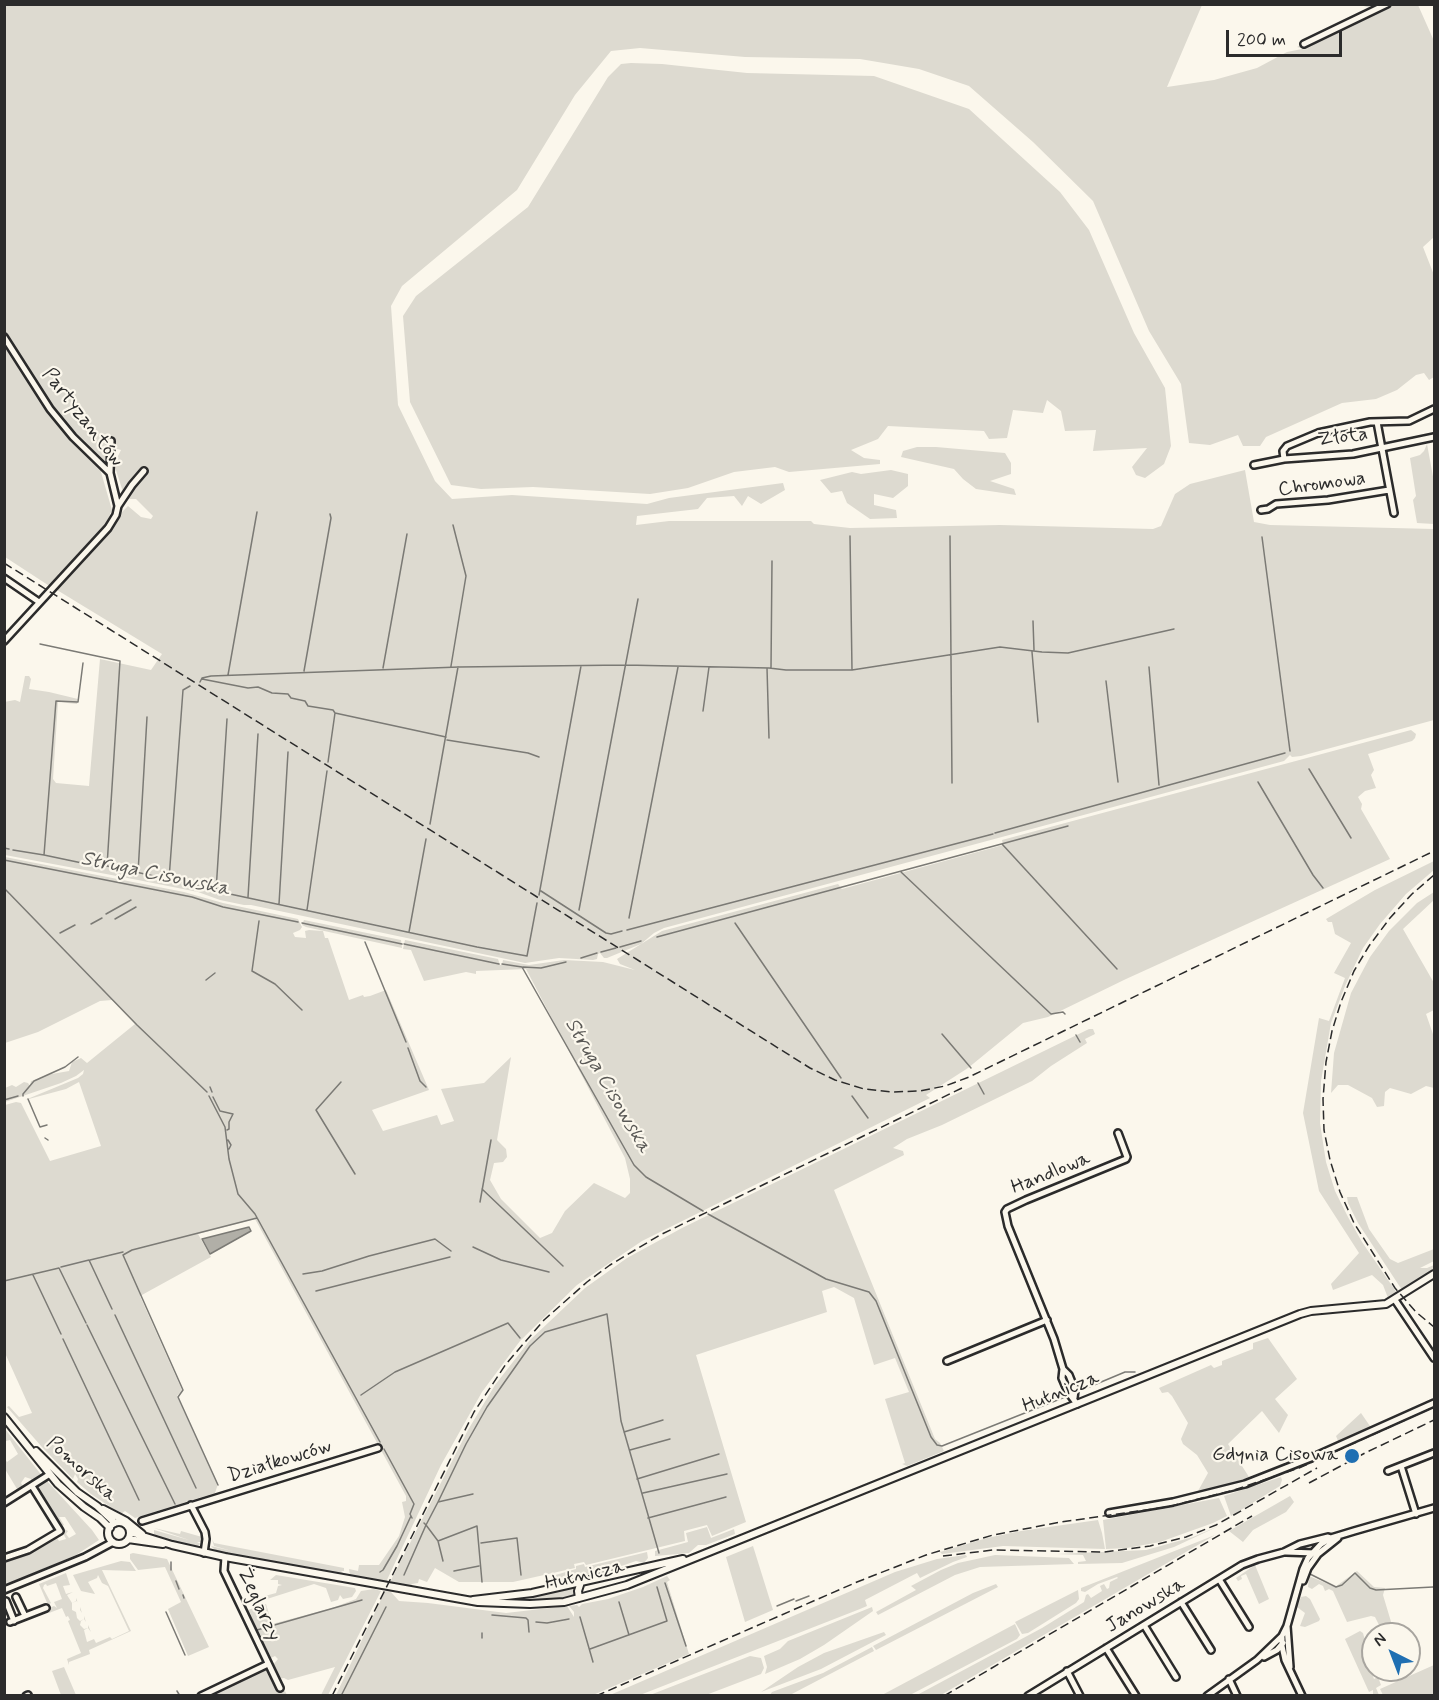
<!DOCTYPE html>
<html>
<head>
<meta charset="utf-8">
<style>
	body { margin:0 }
	#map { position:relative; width:1439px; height:1700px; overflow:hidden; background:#fbf7ec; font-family:Mynerve,sans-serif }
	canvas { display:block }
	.frame { position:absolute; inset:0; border:6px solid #2b2b2b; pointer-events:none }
	.north { position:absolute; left:1361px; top:1622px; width:60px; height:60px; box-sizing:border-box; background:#fbf7ec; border:2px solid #a8a59f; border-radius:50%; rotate:318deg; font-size:16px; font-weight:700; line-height:24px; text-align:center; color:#2b2b2b }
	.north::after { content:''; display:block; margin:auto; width:21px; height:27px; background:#1f6fb2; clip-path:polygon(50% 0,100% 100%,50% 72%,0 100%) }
	.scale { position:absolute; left:1226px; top:30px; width:116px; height:27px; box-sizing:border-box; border:3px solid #2b2b2b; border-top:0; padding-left:8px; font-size:18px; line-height:21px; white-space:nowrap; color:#2b2b2b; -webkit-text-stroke:4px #fbf7ec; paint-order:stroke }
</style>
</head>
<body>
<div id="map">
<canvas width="1439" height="1700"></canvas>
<div class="frame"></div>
<div class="north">N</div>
<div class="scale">200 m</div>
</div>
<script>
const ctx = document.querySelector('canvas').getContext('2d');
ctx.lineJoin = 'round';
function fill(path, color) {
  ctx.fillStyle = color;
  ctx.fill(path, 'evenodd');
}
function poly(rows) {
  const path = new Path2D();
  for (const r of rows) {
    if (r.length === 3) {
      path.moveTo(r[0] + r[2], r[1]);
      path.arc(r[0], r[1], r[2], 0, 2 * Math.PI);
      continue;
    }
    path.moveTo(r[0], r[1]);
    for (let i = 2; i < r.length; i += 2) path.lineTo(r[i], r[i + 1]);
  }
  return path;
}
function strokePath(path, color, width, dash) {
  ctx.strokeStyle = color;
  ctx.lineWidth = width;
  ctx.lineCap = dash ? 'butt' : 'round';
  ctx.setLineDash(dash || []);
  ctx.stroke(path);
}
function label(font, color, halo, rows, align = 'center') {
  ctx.font = font + ' Mynerve,sans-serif';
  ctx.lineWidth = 4.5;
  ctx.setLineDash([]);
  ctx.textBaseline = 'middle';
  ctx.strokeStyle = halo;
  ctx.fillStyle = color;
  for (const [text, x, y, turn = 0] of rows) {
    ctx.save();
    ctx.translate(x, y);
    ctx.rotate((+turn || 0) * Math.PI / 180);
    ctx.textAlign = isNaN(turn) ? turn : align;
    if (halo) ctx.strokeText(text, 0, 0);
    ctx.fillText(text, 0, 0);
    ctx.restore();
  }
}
fill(poly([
	[5,5,1202,5,1167,87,1214,80,1257,68,1287,52,1302,49,1309,50,1297,47,1374,9,1360,5,1418,5,1434,41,1434,237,1423,247,1434,275,1434,377,1429,380,1424,373,1416,375,1397,390,1376,399,1342,403,1266,437,1260,446,1243,446,1238,435,1210,445,1189,443,1181,384,1149,331,1093,201,1033,142,969,86,919,69,860,59,745,57,640,48,611,51,575,95,517,190,402,286,391,306,398,405,435,481,452,499,512,495,647,504,669,498,783,483,785,490,761,504,748,496,742,506,734,496,707,498,698,509,637,516,636,525,669,521,811,521,814,524,850,528,1000,525,1153,529,1161,526,1175,494,1190,484,1245,470,1254,522,1270,525,1434,529,1434,720,1301,756,1292,757,1290,755,1284,761,664,928,654,933,641,944,607,958,604,958,600,953,598,954,597,959,593,960,559,958,525,963,251,905,244,905,220,900,198,892,138,880,5,855,4,702,15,700,20,702,25,676,29,676,31,679,29,689,49,692,78,699,77,704,58,702,53,779,56,783,89,786,100,659,151,670,162,654,57,590,115,525,122,512,128,506,141,517,151,519,153,516,136,499,130,499,123,492,114,464,121,450,114,448,101,472,112,510,104,528,51,587,5,557],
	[631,63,662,64,747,73,874,76,969,109,1060,192,1089,230,1134,333,1165,388,1171,446,1164,464,1145,478,1136,475,1132,467,1147,448,1093,451,1096,430,1065,431,1061,411,1047,400,1043,413,1013,410,1007,438,989,439,984,431,888,426,878,439,851,450,864,458,880,460,880,464,789,472,775,467,734,472,688,488,650,494,533,487,481,489,451,485,410,402,403,316,416,296,528,207,608,77,621,64],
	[1427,444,1434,482,1434,524,1417,523,1413,500,1416,496,1410,458,1420,455,1424,451],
	[917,447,936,447,1005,453,1011,463,1011,474,990,481,1014,489,1016,495,976,489,963,479,954,469,901,457,903,451],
	[891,470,908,474,908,486,893,498,874,494,874,505,896,510,897,518,870,519,847,503,842,491,831,493,820,480,852,472,861,474],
	[1411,730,1416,734,1415,738,1412,741,1368,754,1374,770,1371,775,1376,788,1365,791,1358,797,1362,804,1361,809,1390,859,1126,979,1048,1017,1023,1023,968,1068,926,1095,930,1098,642,1241,577,1285,520,1341,482,1392,441,1465,386,1582,350,1576,349,1569,358,1571,359,1565,379,1565,399,1536,405,1517,402,1502,406,1501,406,1496,255,1219,198,1234,211,1257,140,1296,182,1390,177,1396,218,1484,215,1493,135,1518,125,1511,121,1514,91,1494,77,1482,78,1479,75,1474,73,1479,70,1476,41,1446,7,1407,9,1406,19,1417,32,1413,5,1353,5,1105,16,1102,21,1103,50,1161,101,1146,79,1082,66,1089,25,1100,78,1078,83,1074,84,1070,76,1076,61,1083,5,1102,5,1088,12,1085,16,1087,24,1082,28,1083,30,1086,31,1081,42,1078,46,1075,69,1071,72,1062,81,1058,87,1063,135,1024,112,1000,100,1001,38,1032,5,1043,5,857,184,892,223,903,298,919,302,927,300,930,293,933,295,937,306,938,305,931,309,930,323,931,325,938,328,938,349,1000,363,995,364,997,370,996,386,990,429,1090,372,1110,383,1131,437,1115,441,1125,454,1121,441,1089,484,1083,511,1057,497,1140,506,1149,507,1157,503,1162,494,1163,490,1180,501,1199,540,1238,552,1233,565,1211,594,1183,625,1198,630,1193,630,1179,625,1158,526,969,476,971,476,974,466,972,424,981,411,950,403,949,405,940,498,959,500,965,502,965,503,960,529,965,564,960,603,962,635,970,620,964,617,959,662,931,838,884,842,889,1003,845,1002,840],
	[1434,861,1434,870,1406,894,1380,924,1363,948,1345,986,1331,1023,1321,1081,1320,1123,1326,1162,1335,1191,1348,1217,1362,1242,1397,1293,1388,1298,1383,1285,1372,1275,1333,1290,1331,1284,1359,1253,1319,1191,1303,1113,1319,1018,1329,1021,1345,978,1334,973,1351,943,1335,934,1332,922,1328,922,1326,919,1375,890],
	[1434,892,1434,900,1403,929,1434,983,1434,1010,1426,1014,1434,1037,1434,1088,1426,1086,1411,1094,1390,1088,1385,1092,1384,1106,1377,1107,1372,1098,1348,1085,1338,1085,1331,1093,1334,1053,1351,993,1361,974,1370,957,1389,931,1417,903],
	[304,920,401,940,402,948,306,927,302,925],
	[1089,1029,1093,1029,1095,1034,1085,1039,1087,1043,1051,1066,1032,1081,942,1125,907,1139,893,1148,903,1151,904,1155,834,1190,935,1439,940,1443,944,1451,907,1466,902,1464,905,1463,885,1399,909,1392,895,1358,874,1365,854,1298,834,1287,822,1291,827,1312,696,1355,746,1522,712,1536,707,1525,684,1531,685,1541,586,1565,584,1562,574,1564,575,1568,513,1582,459,1582,435,1568,427,1582,419,1579,418,1583,412,1584,410,1587,389,1584,468,1430,495,1385,530,1340,585,1288,627,1258,682,1228],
	[1347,1197,1357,1197,1369,1229,1390,1259,1398,1263,1434,1249,1434,1261,1420,1268,1427,1268,1434,1265,1434,1270,1410,1286,1403,1290,1400,1287,1358,1223,1348,1203],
	[1268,1338,1297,1379,1275,1399,1288,1415,1279,1433,1262,1411,1228,1444,1249,1477,1230,1484,1230,1486,1174,1500,1173,1497,1198,1491,1208,1473,1197,1455,1183,1444,1181,1439,1188,1423,1172,1396,1168,1392,1162,1393,1159,1388,1211,1365,1214,1368,1222,1365,1222,1361,1253,1349,1253,1343],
	[1361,1413,1372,1429,1339,1443,1336,1436],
	[5,1429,43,1477,32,1484,31,1479,25,1477,21,1483,24,1488,14,1494,13,1492,17,1489,5,1469,4,1458,7,1462,18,1454,10,1440,6,1441,5,1438],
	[1281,1477,1282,1480,1280,1486,1231,1516,1224,1496],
	[47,1481,92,1530,99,1540,76,1555,5,1585,5,1559,42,1544,44,1546,54,1540,53,1537,55,1535,59,1541,66,1539,62,1531,64,1529,68,1531,66,1534,69,1538,76,1534,65,1517,59,1517,64,1525,60,1527,61,1524,51,1509,39,1490,37,1491,35,1488],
	[1290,1496,1294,1502,1286,1512,1253,1530,1243,1542,1229,1531],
	[1219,1498,1227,1516,1213,1523,1160,1542,1127,1548,1106,1549,1103,1520],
	[1098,1520,1102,1533,1105,1549,1003,1546,942,1554,940,1552,987,1538,1021,1531],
	[1221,1525,1174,1547,1122,1563,1078,1564,1078,1562,1086,1561,1083,1555,1057,1554,1146,1550,1193,1537],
	[707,1527,711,1538,734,1529,735,1534,706,1545,698,1545,689,1553,655,1556,655,1551,688,1542,686,1533],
	[154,1528,180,1534,181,1531,202,1537,202,1542,197,1542,201,1544,197,1546,157,1537,154,1534,154,1530,189,1540],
	[1215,1535,941,1695,917,1695,1042,1628,1084,1602,1086,1595,1088,1594,1091,1598,1102,1591,1100,1586,1104,1584,1107,1589,1109,1588,1110,1582,1118,1578,1117,1577,1098,1584,1085,1592,1081,1591,1081,1588],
	[212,1539,214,1543,344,1568,344,1571,341,1571,343,1573,340,1575,217,1552,211,1546,232,1551,214,1546],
	[753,1546,773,1610,745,1622,726,1557],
	[647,1552,648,1558,644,1563,636,1561,601,1573,577,1576,552,1584,549,1581,552,1576,576,1569,576,1566,584,1564,585,1567],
	[133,1553,167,1559,209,1647,188,1656,168,1609,181,1602,165,1567,138,1570,130,1559,130,1554],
	[966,1555,967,1557,953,1562,920,1578,917,1573,865,1600,867,1606,860,1609,640,1695,610,1695,895,1572,937,1559],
	[995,1555,1069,1558,1074,1564,980,1567,955,1575,878,1615,876,1612,916,1590,911,1586,941,1570,958,1563],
	[121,1561,130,1562,136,1571,102,1570,131,1631,89,1650,90,1654,69,1662,69,1665,67,1659,81,1653,68,1621,70,1620,68,1616,66,1617,62,1608,49,1613,47,1612,47,1609,54,1606,57,1608,54,1602,62,1599,56,1583,47,1586,46,1584,44,1585,43,1588,51,1603,48,1605,39,1584,66,1573,70,1585,63,1586,66,1594,73,1592,74,1595,73,1592,67,1595,72,1603,76,1601,76,1598,78,1603,77,1601,72,1603,72,1610,76,1612,80,1610,80,1607,82,1613,80,1610,76,1612,77,1618,80,1621,84,1619,84,1616,86,1622,84,1619,81,1621,80,1625,84,1629,88,1628,88,1625,91,1632,88,1628,84,1630,87,1642,94,1639,96,1643,110,1637,112,1639,129,1631,108,1586,102,1583,98,1575,97,1578,88,1582,95,1594,81,1591,73,1575],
	[1255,1565,1269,1599,1259,1604,1246,1574,1241,1576,1242,1579,1238,1581,1236,1578],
	[1357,1571,1374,1587,1385,1588,1383,1595,1392,1625,1380,1627,1375,1617,1371,1616,1347,1622,1333,1591,1329,1589,1325,1591,1323,1586,1319,1584,1312,1589,1308,1587,1309,1576,1335,1587],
	[276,1575,355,1588,356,1591,352,1597,343,1599,340,1595,338,1600,331,1602,326,1588,314,1584,245,1606,233,1581,244,1600,250,1600,276,1593,278,1586,282,1585,278,1584,278,1580,270,1580],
	[667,1576,670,1580,667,1582,689,1654,593,1695,336,1695,385,1591,391,1592,399,1601,428,1603,506,1613,567,1606,574,1617,574,1612,569,1606,577,1605,579,1607,582,1604,608,1599,643,1587],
	[996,1584,998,1587,876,1650,873,1646,973,1593],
	[578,1585,575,1597,555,1601,515,1602,515,1600,517,1598],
	[374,1589,381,1591,328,1695,321,1695,335,1667,288,1680,284,1678,278,1679,272,1666,278,1659,275,1656,271,1658,268,1657,248,1610,266,1604,272,1624,332,1608,356,1599,361,1591],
	[1078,1590,1079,1599,1076,1603,1028,1633,1022,1634,1015,1622],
	[1306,1596,1310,1599,1320,1619,1319,1621,1305,1627,1300,1626,1305,1613,1297,1607,1301,1597],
	[872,1607,873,1611,824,1645,800,1659,765,1674,767,1667,764,1656,780,1649,788,1641],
	[1015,1624,1020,1635,1017,1639,910,1695,882,1695],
	[1360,1631,1363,1633,1372,1666,1370,1669,1374,1679,1378,1677,1381,1685,1376,1688,1379,1695,1373,1695,1373,1690,1369,1692,1345,1639],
	[884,1632,886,1635,821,1669,761,1692,798,1667,824,1653],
	[872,1647,874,1651,790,1695,770,1695,772,1692,823,1673],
	[750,1656,761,1658,764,1668,761,1674,706,1695,650,1695],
	[1434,1665,1434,1695,1383,1695,1380,1689],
	[64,1667,76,1695,61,1695,52,1671],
	[264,1669,269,1671,278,1692,285,1691,287,1695,207,1696,222,1688,224,1690]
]), '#dddad0');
const water = poly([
	[249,1227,251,1231,210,1254,202,1239,249,1227]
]);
fill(water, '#b1afa7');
strokePath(water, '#7b7a75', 1.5);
strokePath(poly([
	[850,536,852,670],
	[950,536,952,783],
	[1262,537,1290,751],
	[1033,621,1034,650],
	[40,644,120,661,107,866,111,867],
	[1032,652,1038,722],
	[451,666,466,576,453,525],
	[1149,667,1159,785],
	[383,668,407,534],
	[767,668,769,738],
	[771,668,772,561],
	[304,671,331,518,330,514],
	[228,675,257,512],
	[202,679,248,688,258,687,272,693,288,694,291,698,305,701,308,706,333,710,335,713,446,737],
	[1106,681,1118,782],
	[200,682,202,678,211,676,459,667,625,665,769,668,786,670,852,670,1000,647,1042,652,1068,653,1174,629],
	[703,711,709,667],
	[447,740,528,753,539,757],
	[328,762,335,713],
	[1309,769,1351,838],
	[1258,782,1313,875,1323,888],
	[430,824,458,667],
	[995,833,1285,753],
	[1002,844,1117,969],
	[4,848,9,849],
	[13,850,44,855,56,701,78,702,83,663],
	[44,855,82,863],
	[4,860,192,897,223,907,298,922],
	[86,864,106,866],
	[117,868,191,884],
	[901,872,1051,1014,1063,1012,1065,1014],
	[138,873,147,717],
	[169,879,183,690,190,686],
	[197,886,216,891,227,719],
	[4,888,137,1025,207,1092],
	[216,891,477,947,527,956,537,903],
	[541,891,606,933,611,934,622,931],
	[539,895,581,666],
	[248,897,258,734],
	[279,904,288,752],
	[307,910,327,771],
	[579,910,638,599],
	[106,914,131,900],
	[629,918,678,667],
	[115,919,136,907],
	[259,921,252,971,275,984,302,1010],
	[302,923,402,944],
	[735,923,841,1078],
	[91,924,102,918],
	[627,930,993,834],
	[409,932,426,839],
	[60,933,75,925],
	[657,937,1068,826],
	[365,942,406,1042],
	[404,944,499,964],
	[620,947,641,941],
	[601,952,616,948],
	[581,958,597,953],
	[502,964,522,967,634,1165,646,1177,703,1211],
	[523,967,541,968,566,962],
	[206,980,215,973],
	[942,1034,971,1068],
	[1076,1035,1080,1042],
	[408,1048,420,1081,426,1087],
	[341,1082,316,1110,355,1174],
	[978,1083,984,1094],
	[210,1087,212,1092],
	[23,1096,23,1094,34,1081,65,1067,78,1057],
	[209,1096,225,1127,229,1159,238,1194,255,1214,380,1442],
	[852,1096,868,1118],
	[213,1097,220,1111,233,1114,229,1122,229,1129,227,1130],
	[28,1099,40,1127,47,1125],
	[4,1100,18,1096],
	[45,1138,48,1140],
	[228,1140,231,1145,229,1149],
	[482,1189,563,1266],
	[480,1202,491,1140],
	[708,1214,826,1279,869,1292,876,1301,931,1437,937,1445,942,1446,1065,1397],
	[473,1247,501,1260,549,1272],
	[90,1260,123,1252],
	[61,1267,89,1260,112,1309],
	[303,1274,322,1271,369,1256,435,1239,451,1251],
	[33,1275,61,1334],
	[4,1281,59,1268,86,1323],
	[316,1291,450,1257],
	[115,1315,196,1488],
	[87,1325,175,1504],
	[63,1339,139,1500],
	[1082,1390,1125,1372,1135,1372],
	[361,1395,395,1372,508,1323,520,1338],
	[624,1432,663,1420],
	[384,1449,414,1504,410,1514,412,1518],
	[630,1450,670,1439],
	[637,1479,719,1454],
	[218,1485,178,1397,183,1390,123,1255,132,1250,257,1218],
	[643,1493,727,1474],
	[438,1502,466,1444,487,1407,530,1346,545,1332,607,1314,621,1421,659,1553],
	[648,1518,726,1497],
	[438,1541,477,1526,482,1582],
	[481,1543,517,1538,521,1575],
	[443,1561,438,1541,426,1525,438,1502,473,1494],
	[171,1562,171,1570],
	[454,1571,479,1566],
	[380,1572,383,1570,397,1546,411,1516],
	[1310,1574,1336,1587,1342,1585,1355,1573,1370,1588,1376,1590,1433,1587],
	[404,1575,426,1525,424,1523],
	[176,1581,179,1589],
	[665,1583,686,1646],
	[183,1595,184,1598],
	[796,1601,809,1596],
	[619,1602,629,1635],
	[777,1606,794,1599],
	[166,1612,185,1655],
	[492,1615,526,1618,528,1620,529,1632],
	[580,1617,593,1662],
	[536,1622,547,1623,569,1619],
	[257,1630,362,1600],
	[482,1633,482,1638],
	[590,1649,667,1621,657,1587],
	[223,1688,260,1671],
	[177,1691,180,1696],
	[341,1696,386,1607]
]), '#7b7a75', 1.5);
const minor = poly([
	[1304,44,1387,4],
	[4,337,50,409,73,437,110,473,118,506,116,515,108,528,4,641],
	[1377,422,1394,513],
	[1284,459,1283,451,1287,446,1318,433,1370,422,1409,421,1434,409],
	[1254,465,1284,459,1353,454,1434,437],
	[110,473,111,441],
	[118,506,132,485,144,471],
	[1261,510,1268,509,1276,504,1328,500,1389,490],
	[4,578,39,602],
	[1395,1300,1434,1358],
	[947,1361,1047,1320],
	[1063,1369,1069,1375,1075,1390,1074,1398],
	[1077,1404,1068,1392,1062,1378,1063,1369,1054,1339,1008,1226,1005,1212,1007,1209,1026,1200,1126,1159,1127,1157,1118,1133],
	[1401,1466,1416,1514],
	[1388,1471,1434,1453],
	[4,1503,50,1474],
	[191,1505,205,1532,206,1539,204,1553],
	[1109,1513,1173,1502,1245,1484,1311,1458,1434,1403],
	[142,1521,378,1448],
	[1286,1552,1315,1553],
	[225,1557,224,1571,280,1688],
	[4,1558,28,1550,60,1531,32,1486],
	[1219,1579,1249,1627],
	[1303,1581,1308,1568,1318,1554,1338,1538],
	[4,1590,85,1557,113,1542],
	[16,1597,25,1616],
	[6,1601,14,1621],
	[1181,1602,1211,1650],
	[10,1622,46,1608],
	[1144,1625,1176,1677],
	[1287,1626,1290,1667],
	[1282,1638,1282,1646,1285,1660,1302,1696],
	[1106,1648,1136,1696],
	[1264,1657,1277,1650,1283,1643],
	[1067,1671,1080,1696],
	[1229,1679,1237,1696],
	[26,1696,28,1695],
	[201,1696,268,1664],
	[1028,1696,1242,1565,1258,1559,1284,1552,1300,1544,1328,1537,1331,1538],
	[1207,1696,1257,1660,1282,1636,1287,1626,1303,1569,1308,1558,1321,1544,1331,1538,1354,1531,1434,1508]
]);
const major = poly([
	[4,1417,58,1484,84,1507,100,1518,110,1528],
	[36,1451,77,1492,97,1506,115,1523],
	[103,1509,126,1521,142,1534],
	[119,1533,11],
	[130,1532,172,1545,225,1557,478,1602,530,1604,564,1602,627,1585,1300,1314,1311,1311,1386,1304,1434,1274],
	[128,1539,163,1544],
	[579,1598,578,1591,581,1582],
	[473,1600,532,1593,683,1559]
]);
strokePath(minor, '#2b2b2b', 10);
strokePath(major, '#2b2b2b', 10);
strokePath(minor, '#fbf7ec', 5);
strokePath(major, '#fbf7ec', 6);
strokePath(poly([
	[4,563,810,1068,835,1080,864,1089,892,1092,920,1091,945,1086,969,1077,1434,851],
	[1434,875,1412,894,1390,918,1369,946,1354,971,1341,1002,1332,1031,1326,1062,1323,1099,1324,1130,1330,1160,1340,1192,1354,1223,1395,1288,1416,1312,1434,1327],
	[1309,1483,1365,1453,1434,1420],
	[943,1556,993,1550,1104,1552,1150,1546,1186,1537,1216,1525,1317,1468],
	[332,1696,474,1412,506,1364,544,1320,587,1282,610,1265,660,1235,964,1087],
	[596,1696,857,1582,926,1555,993,1535,1061,1522,1167,1507,1234,1490,1299,1468,1434,1407],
	[944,1696,1252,1516]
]), '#2b2b2b', 1.5, [9, 4.5]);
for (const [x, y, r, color] of [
	[1352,1456,8,"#1f6fb2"]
]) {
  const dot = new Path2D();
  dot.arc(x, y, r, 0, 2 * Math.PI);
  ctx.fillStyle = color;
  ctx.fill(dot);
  strokePath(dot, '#fbf7ec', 2);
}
label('20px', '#2b2b2b', '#fbf7ec', [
	["Partyzantów",82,418,52],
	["Złota",1343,438,-7],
	["Chromowa",1322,485,-8],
	["Handlowa",1051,1174,-22],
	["Hutnicza",1061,1393,-22],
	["Działkowców",280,1462,-17],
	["Pomorska",81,1470,42],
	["Hutnicza",585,1576,-13],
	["Żeglarzy",258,1605,65],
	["Janowska",1146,1606,-31]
]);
label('20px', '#2b2b2b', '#fbf7ec', [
	["Gdynia Cisowa",1338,1456]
], 'right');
label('italic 21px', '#5a5956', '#fbf7ec', [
	["Struga Cisowska",155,875,12],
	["Struga Cisowska",607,1086,60]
]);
</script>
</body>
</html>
